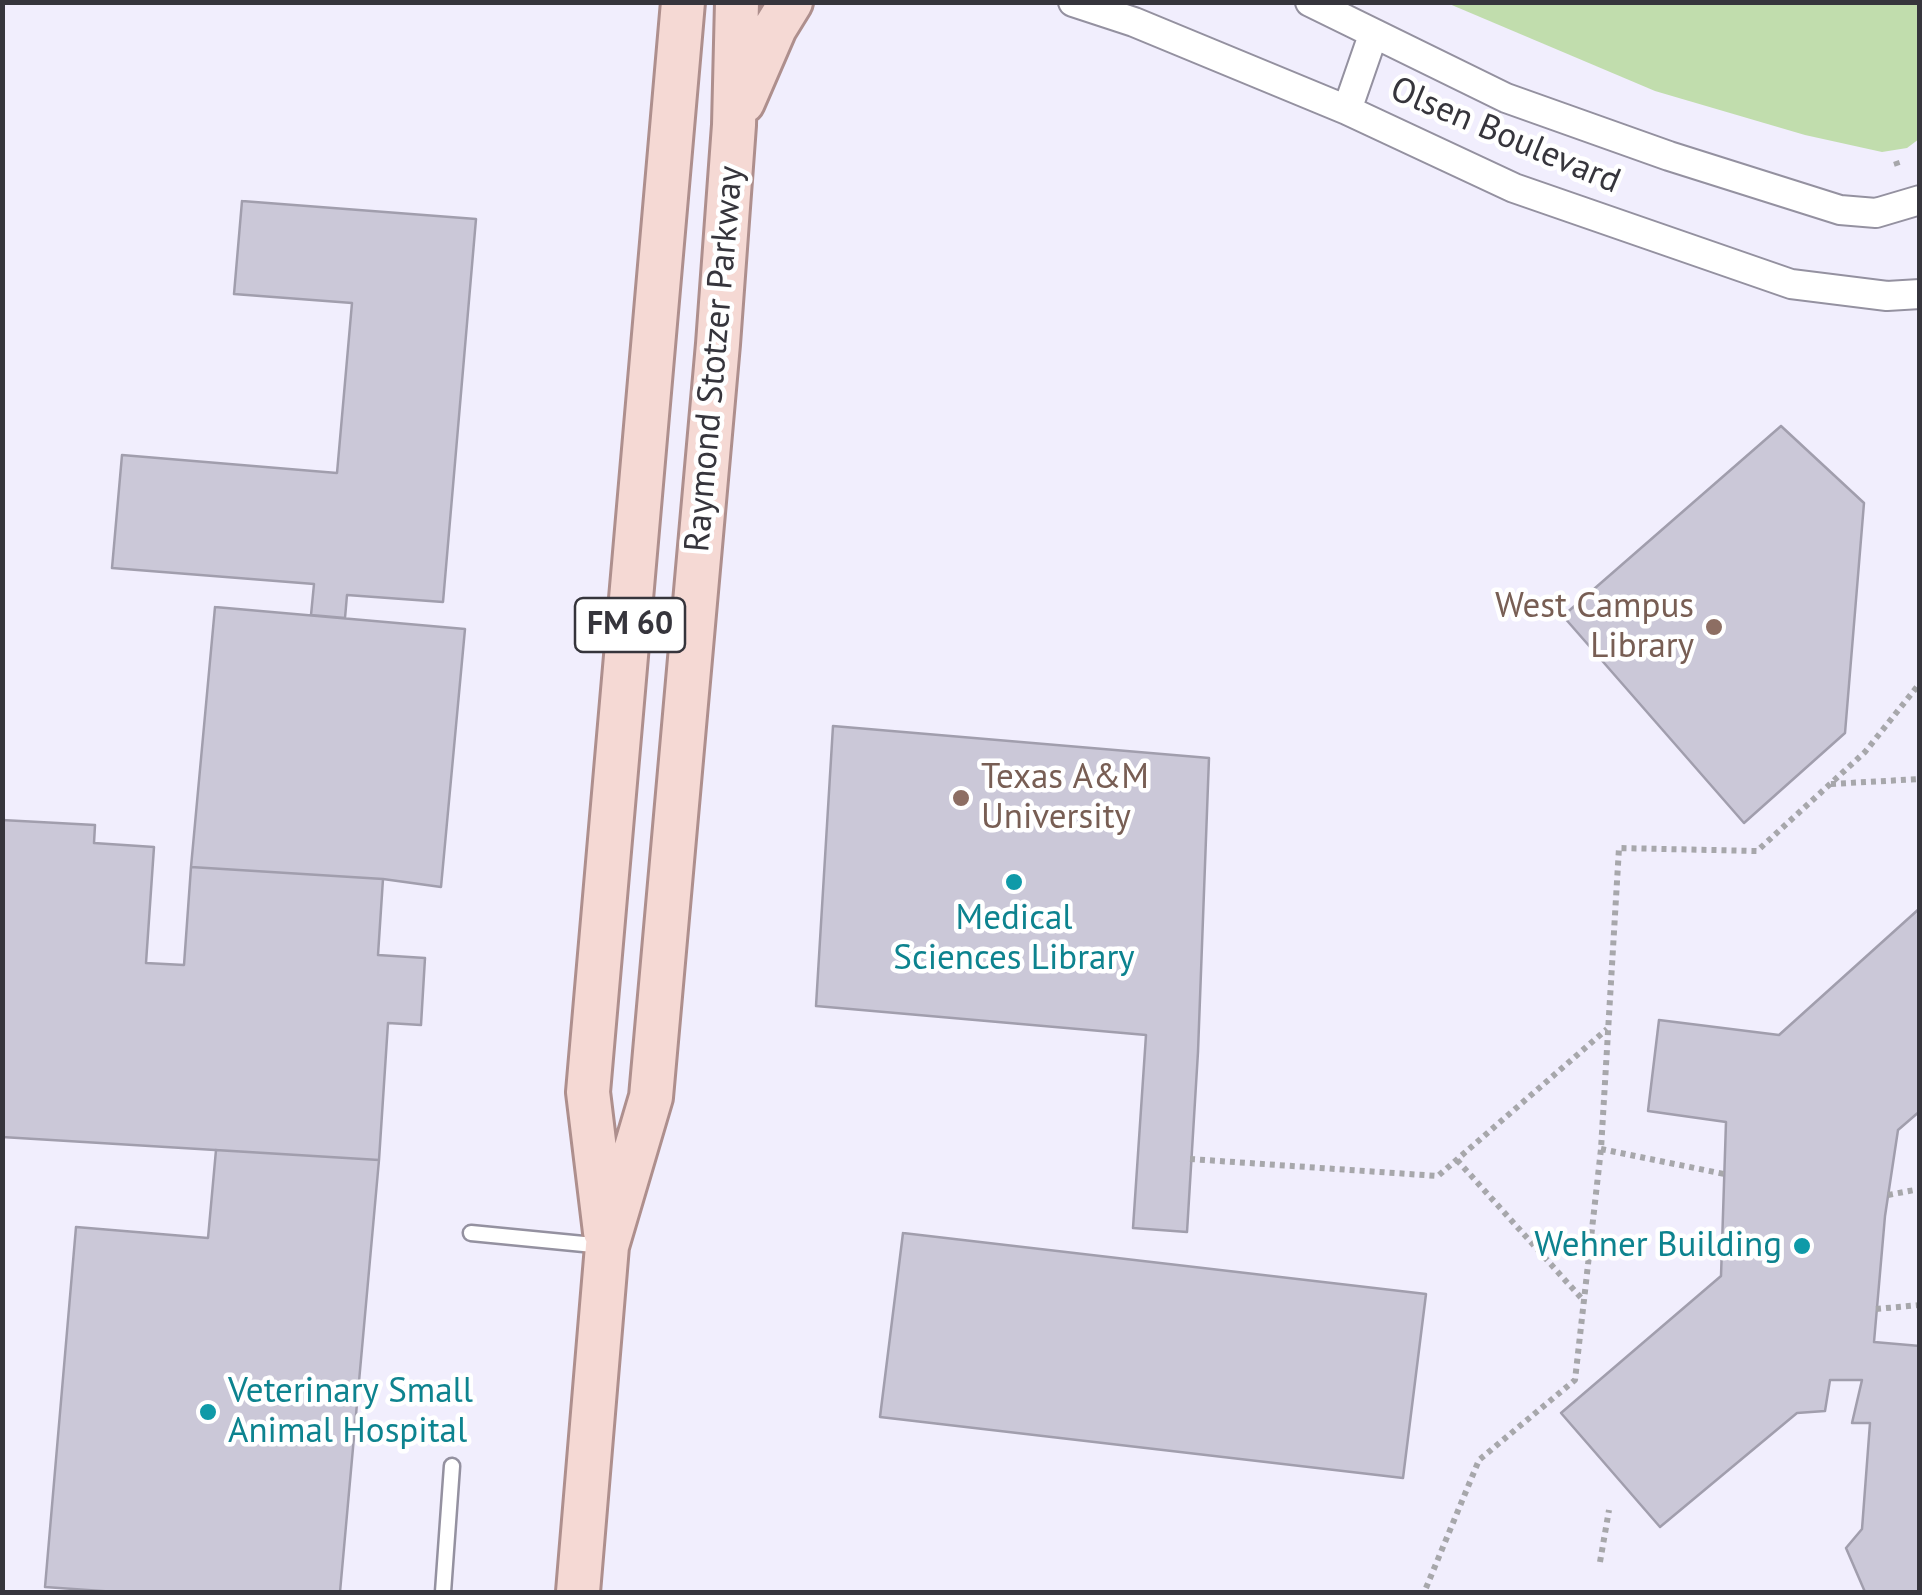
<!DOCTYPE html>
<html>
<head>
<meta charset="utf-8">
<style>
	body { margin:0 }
	#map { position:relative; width:1922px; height:1595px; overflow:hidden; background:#fbfbfe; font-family:"PT Sans",sans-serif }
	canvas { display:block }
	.frame { position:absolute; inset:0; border:5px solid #36353c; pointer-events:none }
</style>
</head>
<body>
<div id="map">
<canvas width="1922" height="1595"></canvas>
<div class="frame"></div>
</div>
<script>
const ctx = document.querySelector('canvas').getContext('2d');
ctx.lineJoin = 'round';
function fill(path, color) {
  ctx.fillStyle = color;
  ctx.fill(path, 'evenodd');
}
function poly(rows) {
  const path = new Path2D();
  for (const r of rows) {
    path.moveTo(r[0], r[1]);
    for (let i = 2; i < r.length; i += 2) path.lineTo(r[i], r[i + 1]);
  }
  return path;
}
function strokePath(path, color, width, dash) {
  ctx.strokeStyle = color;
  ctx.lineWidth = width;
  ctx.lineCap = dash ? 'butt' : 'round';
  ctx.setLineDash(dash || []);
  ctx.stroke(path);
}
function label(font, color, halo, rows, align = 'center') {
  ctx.font = font + ' "PT Sans",sans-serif';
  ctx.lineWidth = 9;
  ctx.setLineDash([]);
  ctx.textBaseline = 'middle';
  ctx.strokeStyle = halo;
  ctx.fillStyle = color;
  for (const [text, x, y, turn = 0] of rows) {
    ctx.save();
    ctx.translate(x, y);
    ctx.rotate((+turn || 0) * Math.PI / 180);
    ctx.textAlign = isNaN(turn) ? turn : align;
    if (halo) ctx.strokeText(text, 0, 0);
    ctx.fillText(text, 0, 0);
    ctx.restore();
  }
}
fill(poly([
	[3,3,1919,3,1919,1592,3,1592]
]), '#f1eefd');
fill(poly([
	[1447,3,1919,3,1919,139,1907,148,1882,152,1805,135,1655,91]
]), '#c1ddad');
const building = poly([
	[242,201,476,219,443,602,347,595,345,618,311,615,314,584,112,568,122,455,337,473,352,303,234,294,242,201],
	[1781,426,1864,503,1845,733,1744,823,1563,616,1781,426],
	[215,607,465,629,441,887,383,879,191,867,215,607],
	[833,726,1209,758,1198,1052,1187,1232,1133,1228,1146,1035,816,1006,833,726],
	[2,820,95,825,94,843,154,847,146,963,184,965,191,867,383,879,378,955,425,958,421,1025,388,1023,379,1160,2,1137,2,820],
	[1920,908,1920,1111,1898,1130,1885,1216,1874,1342,1920,1346,1920,1592,1865,1592,1846,1548,1862,1529,1870,1423,1852,1423,1862,1380,1830,1380,1825,1411,1797,1413,1660,1527,1561,1413,1721,1276,1726,1122,1648,1111,1659,1020,1779,1035,1920,908],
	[216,1150,379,1160,340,1592,116,1592,45,1587,76,1227,208,1238,216,1150],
	[903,1233,1426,1294,1403,1478,880,1417,903,1233]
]);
fill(building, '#cbc8d8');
strokePath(building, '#a19ead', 2.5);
const service = poly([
	[471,1233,604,1246],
	[443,1592,452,1466]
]);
const minor = poly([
	[1073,2,1134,22,1347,110,1514,188,1791,284,1887,296,1920,294],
	[1310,2,1506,98,1669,156,1840,210,1876,213,1920,200],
	[1347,110,1373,35]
]);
const primary = poly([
	[743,102,775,28,791,2],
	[605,1232,588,1092,683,2],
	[578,1592,607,1246,651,1097,718,344,734,125,737,2]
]);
strokePath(service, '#9491a0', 19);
strokePath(minor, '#9491a0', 32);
strokePath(primary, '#ae8f8d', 48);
strokePath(poly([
	[1896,161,1899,170],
	[1831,784,1920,779],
	[1601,1149,1724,1174],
	[1190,1159,1438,1176,1607,1029],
	[1457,1160,1583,1300],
	[1888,1195,1920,1189],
	[1876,1309,1920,1305],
	[1600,1562,1609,1510],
	[1426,1588,1479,1460,1575,1380,1601,1149,1619,848,1757,851,1865,752,1920,683]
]), '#a7a7ab', 6, [5, 5]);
strokePath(service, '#fff', 14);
strokePath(minor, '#fff', 28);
strokePath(primary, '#f5d9d4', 42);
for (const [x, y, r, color] of [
	[1714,627,10,"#8d6e63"],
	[961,798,10,"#8d6e63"],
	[1014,882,10,"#0f9aa8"],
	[1802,1246,10,"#0f9aa8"],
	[208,1412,10,"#0f9aa8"]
]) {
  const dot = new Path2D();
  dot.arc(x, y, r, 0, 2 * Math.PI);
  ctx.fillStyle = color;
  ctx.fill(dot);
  strokePath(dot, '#fff', 4);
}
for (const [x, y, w] of [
	[630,625,110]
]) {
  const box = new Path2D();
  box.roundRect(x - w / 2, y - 27, w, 54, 8);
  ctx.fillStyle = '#fff';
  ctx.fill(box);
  strokePath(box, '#36353c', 2.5);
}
label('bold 32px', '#36353c', null, [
	["FM 60",630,625]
]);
label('35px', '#36353c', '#fff', [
	["Olsen Boulevard",1505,136,23],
	["Raymond Stotzer Parkway",715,359,-85]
]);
label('35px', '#785e54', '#fff', [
	["West Campus",1694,607],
	["Library",1694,647],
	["Texas A&M",981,778,"left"],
	["University",981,818,"left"]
], 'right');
label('35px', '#0d838f', '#fff', [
	["Medical",1014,919],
	["Sciences Library",1014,959],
	["Wehner Building",1782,1246,"right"],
	["Veterinary Small",228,1392,"left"],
	["Animal Hospital",228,1432,"left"]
]);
</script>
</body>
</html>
